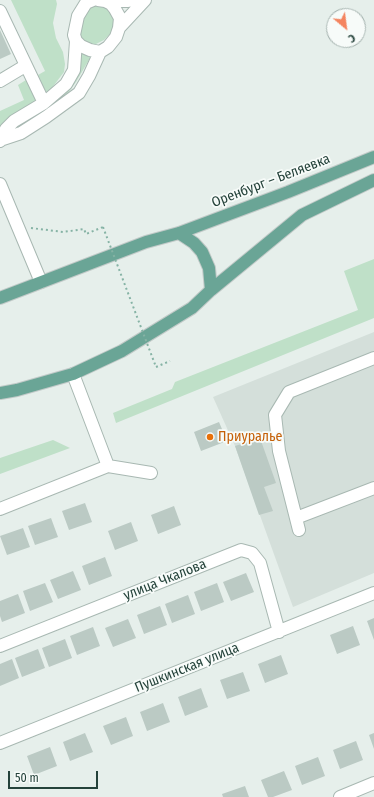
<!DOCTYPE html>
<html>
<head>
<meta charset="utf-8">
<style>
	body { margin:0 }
	#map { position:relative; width:374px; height:797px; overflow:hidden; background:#e6efeb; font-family:"Fira Sans Condensed",sans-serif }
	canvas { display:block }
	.north { position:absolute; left:326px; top:8px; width:40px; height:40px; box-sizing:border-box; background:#f7fbf9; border:1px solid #a3b1ad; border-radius:50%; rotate:151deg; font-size:11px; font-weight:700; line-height:16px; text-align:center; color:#24423a }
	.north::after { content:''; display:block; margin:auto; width:14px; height:18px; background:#f4845f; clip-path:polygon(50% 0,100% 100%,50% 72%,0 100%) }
	.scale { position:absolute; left:8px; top:771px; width:90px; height:18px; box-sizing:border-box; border:2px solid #24423a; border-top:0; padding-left:5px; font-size:12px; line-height:14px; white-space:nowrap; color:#24423a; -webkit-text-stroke:3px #f7fbf9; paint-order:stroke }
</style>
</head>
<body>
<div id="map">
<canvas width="374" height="797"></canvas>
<div class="north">С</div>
<div class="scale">50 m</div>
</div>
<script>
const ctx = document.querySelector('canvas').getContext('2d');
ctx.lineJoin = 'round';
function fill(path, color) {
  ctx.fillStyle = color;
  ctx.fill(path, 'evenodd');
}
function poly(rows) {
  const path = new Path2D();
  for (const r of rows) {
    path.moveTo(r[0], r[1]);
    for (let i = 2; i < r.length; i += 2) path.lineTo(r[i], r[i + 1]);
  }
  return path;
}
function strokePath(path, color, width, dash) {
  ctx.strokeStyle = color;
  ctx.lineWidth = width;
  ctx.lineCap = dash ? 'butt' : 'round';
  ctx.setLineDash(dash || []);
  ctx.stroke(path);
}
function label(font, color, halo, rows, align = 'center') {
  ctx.font = font + ' "Fira Sans Condensed",sans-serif';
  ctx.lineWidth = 3.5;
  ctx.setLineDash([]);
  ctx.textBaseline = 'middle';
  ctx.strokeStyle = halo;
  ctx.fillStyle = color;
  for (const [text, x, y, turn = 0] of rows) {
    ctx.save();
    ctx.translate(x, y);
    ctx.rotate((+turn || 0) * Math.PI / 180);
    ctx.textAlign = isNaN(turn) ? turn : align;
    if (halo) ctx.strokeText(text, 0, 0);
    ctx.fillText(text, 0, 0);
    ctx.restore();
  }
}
fill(poly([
	[374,332,374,573,293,607,235,446,213,397]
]), '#d4dfda');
fill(poly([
	[11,0,56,0,57,4,53,23,56,38,63,52,65,64,64,72,48,93,45,90,38,75,45,71],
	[95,5,105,6,113,16,114,24,112,32,104,40,96,44,91,45,86,42,81,37,79,29,83,17,88,10],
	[79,49,93,53,76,82,68,93,36,116,10,131,54,101],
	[26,80,35,97,36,103,34,107,0,127,0,111,24,100,18,85],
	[374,259,374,318,116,423,113,413,172,389,175,382,358,310,344,271],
	[53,440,70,448,0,474,0,458]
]), '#bfe0c8');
fill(poly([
	[0,30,11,54,0,59],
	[219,422,227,441,201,451,194,432],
	[260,438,276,483,264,487,273,511,259,515,235,446],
	[85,503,92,522,69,530,62,511],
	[174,506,181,525,158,534,151,515],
	[51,518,58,537,35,545,28,526],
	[131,522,138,541,115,550,108,531],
	[23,528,30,547,7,555,0,536],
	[105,557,112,576,89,585,82,566],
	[73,571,81,590,58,599,50,580],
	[246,573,254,592,231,601,223,582],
	[45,583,53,602,30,611,23,591],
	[217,583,224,602,201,611,194,592],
	[18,594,25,613,2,622,0,616,0,601],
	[188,595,195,614,172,623,165,604],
	[160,606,167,625,144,634,137,615],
	[374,618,374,640,367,621],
	[128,619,136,638,113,647,105,628],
	[353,626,360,645,337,654,330,635],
	[93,627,100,646,77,655,70,636],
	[65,639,72,658,49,667,42,648],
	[38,649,45,668,22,677,15,658],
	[281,655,288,674,265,683,258,664],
	[12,659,19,678,0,686,0,664],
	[243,672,250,691,227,699,220,680],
	[201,688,208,707,185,716,178,697],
	[163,703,170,722,147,731,140,712],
	[126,717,133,736,111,745,103,726],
	[85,733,93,752,70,761,63,742],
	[374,733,374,749,369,735],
	[356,741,363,760,340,769,333,750],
	[50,747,57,766,34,775,27,756],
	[318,757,325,776,302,785,295,766],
	[284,771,292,790,273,797,268,797,261,780],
	[245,786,249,797,223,797,222,794]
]), '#bbcac4');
const minor = poly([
	[93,0,86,3,78,16,74,35,76,41,81,46,90,50,100,52,108,47,116,37,119,28,120,18,115,9,111,4,105,1,98,0],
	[105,1,127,1,132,0],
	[0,11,44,103],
	[119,28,145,0],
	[0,81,25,66],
	[0,140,21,133,46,117,79,93,89,76,100,52],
	[0,141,6,129,14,121,44,103,66,84,74,70,76,41],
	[0,184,41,282],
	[73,374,108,466],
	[108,466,151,473],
	[0,509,108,466],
	[296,518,374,488],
	[299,530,279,451,275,415,289,392,374,358],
	[0,646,241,550,252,553,260,563,279,632],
	[0,743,374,593],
	[340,797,374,783]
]);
const major = poly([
	[211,290,302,215,374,180],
	[0,298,146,242,179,233,288,192,374,157],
	[0,393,17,390,73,374,122,351,192,308,211,290,209,268,202,252,194,243,179,233]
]);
strokePath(minor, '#a8b8b2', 14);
strokePath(major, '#c2cac8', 14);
strokePath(poly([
	[31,228,63,232,84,229,86,234,103,227],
	[156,367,170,361]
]), '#86b3a5', 2, [2, 3]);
strokePath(minor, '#fff', 12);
strokePath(major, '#6aa596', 12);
strokePath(poly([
	[103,227,156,367]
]), '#86b3a5', 2, [2, 3]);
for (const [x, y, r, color] of [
	[210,437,4,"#e8710a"]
]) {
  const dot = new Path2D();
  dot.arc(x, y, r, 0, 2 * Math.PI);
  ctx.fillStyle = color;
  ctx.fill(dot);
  strokePath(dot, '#f7fbf9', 1.5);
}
label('14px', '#24423a', '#f7fbf9', [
	["Оренбург – Беляевка",271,181,-21],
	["улица Чкалова",165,580,-22],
	["Пушкинская улица",187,668,-22]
]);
label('14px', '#c56008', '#f7fbf9', [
	["Приуралье",218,437]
], 'left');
</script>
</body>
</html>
